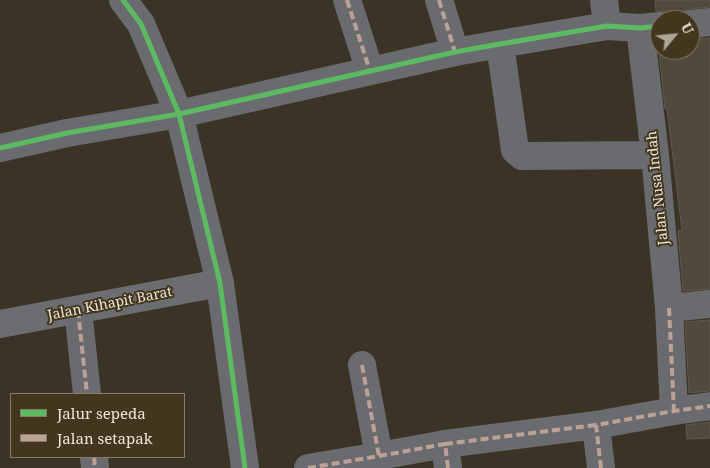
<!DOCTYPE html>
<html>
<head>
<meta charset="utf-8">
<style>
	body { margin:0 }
	#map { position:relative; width:710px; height:468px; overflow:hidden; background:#3a3326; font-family:"Noto Serif",serif }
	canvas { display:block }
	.legend { position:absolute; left:10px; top:393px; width:175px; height:65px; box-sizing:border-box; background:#42361e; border:1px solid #867c68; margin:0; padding:6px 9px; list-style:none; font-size:15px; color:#ede5d7 }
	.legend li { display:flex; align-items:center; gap:10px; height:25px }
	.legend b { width:25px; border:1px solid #867c68 }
	.north { position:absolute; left:650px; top:10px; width:50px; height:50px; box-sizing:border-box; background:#42361e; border:1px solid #867c68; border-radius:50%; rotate:62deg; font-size:14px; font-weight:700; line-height:20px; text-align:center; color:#ede5d7 }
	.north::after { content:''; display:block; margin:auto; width:18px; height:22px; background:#aea799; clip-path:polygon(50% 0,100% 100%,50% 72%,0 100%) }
</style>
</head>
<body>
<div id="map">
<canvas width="710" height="468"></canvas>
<ul class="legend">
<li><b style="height:6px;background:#5cba63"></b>Jalur sepeda</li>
<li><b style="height:6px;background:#bda197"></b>Jalan setapak</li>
</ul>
<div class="north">U</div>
</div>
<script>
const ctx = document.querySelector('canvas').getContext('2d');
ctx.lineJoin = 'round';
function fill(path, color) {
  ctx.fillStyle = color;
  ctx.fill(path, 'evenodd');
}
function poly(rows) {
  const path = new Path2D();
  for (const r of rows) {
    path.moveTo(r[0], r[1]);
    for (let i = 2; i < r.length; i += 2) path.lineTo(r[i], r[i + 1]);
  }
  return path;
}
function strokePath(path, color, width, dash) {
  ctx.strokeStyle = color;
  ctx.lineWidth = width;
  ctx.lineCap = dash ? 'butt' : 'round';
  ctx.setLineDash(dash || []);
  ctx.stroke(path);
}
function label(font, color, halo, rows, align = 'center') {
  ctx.font = font + ' "Noto Serif",serif';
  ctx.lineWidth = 4;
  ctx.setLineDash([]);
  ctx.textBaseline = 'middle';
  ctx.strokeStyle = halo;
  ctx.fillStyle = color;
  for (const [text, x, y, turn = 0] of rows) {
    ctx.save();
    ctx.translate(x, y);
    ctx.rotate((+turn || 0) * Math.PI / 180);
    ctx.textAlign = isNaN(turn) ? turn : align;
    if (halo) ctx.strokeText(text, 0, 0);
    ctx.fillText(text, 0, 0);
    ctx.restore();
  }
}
const building = poly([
	[655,0,710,0,710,7,688,9,681,12,676,17,675,20,674,20,672,17,667,12,656,11,655,0],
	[710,38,710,289,683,291,678,231,682,230,667,109,665,109,658,42,660,42,660,50,690,50,690,39,710,38],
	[710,320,710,391,689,393,685,322,710,320],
	[710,422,710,438,687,439,686,425,710,422]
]);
fill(building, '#51493b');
strokePath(building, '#5f5a4f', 1);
strokePath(poly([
	[123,0,141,24,179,114,220,283,245,468],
	[347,0,370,71],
	[439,0,455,52],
	[604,0,607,26],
	[690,24,710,22],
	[640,28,655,155,669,308,674,411],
	[500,44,515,150,522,156,655,155],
	[0,148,67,133,179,114,455,52,500,44,607,26,640,28,660,26],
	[669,308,710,304],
	[78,310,87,394],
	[362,365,379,456],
	[94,457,95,468],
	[308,468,379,456,445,444],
	[448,468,445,444,596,425],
	[601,468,596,425,674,411,710,406]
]), '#6a6b6f', 28);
strokePath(poly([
	[0,324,220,283]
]), '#6c6d70', 28);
strokePath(poly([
	[347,0,370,71],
	[439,0,455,52],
	[669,308,674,411],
	[78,310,87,394],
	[362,365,379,456],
	[94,457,95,468],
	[308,468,379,456,445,444],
	[448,468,445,444,596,425],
	[601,468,596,425,674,411,710,406]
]), '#bda197', 4, [8, 4]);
strokePath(poly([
	[123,0,141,24,179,114,220,283,245,468],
	[0,148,67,133,179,114,455,52,500,44,607,26,640,28,660,26]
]), '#5cba63', 5);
label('14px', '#ede5d7', '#42361e', [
	["Jalan Nusa Indah",658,188,-96],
	["Jalan Kihapit Barat",110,304,-11]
]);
</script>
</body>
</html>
